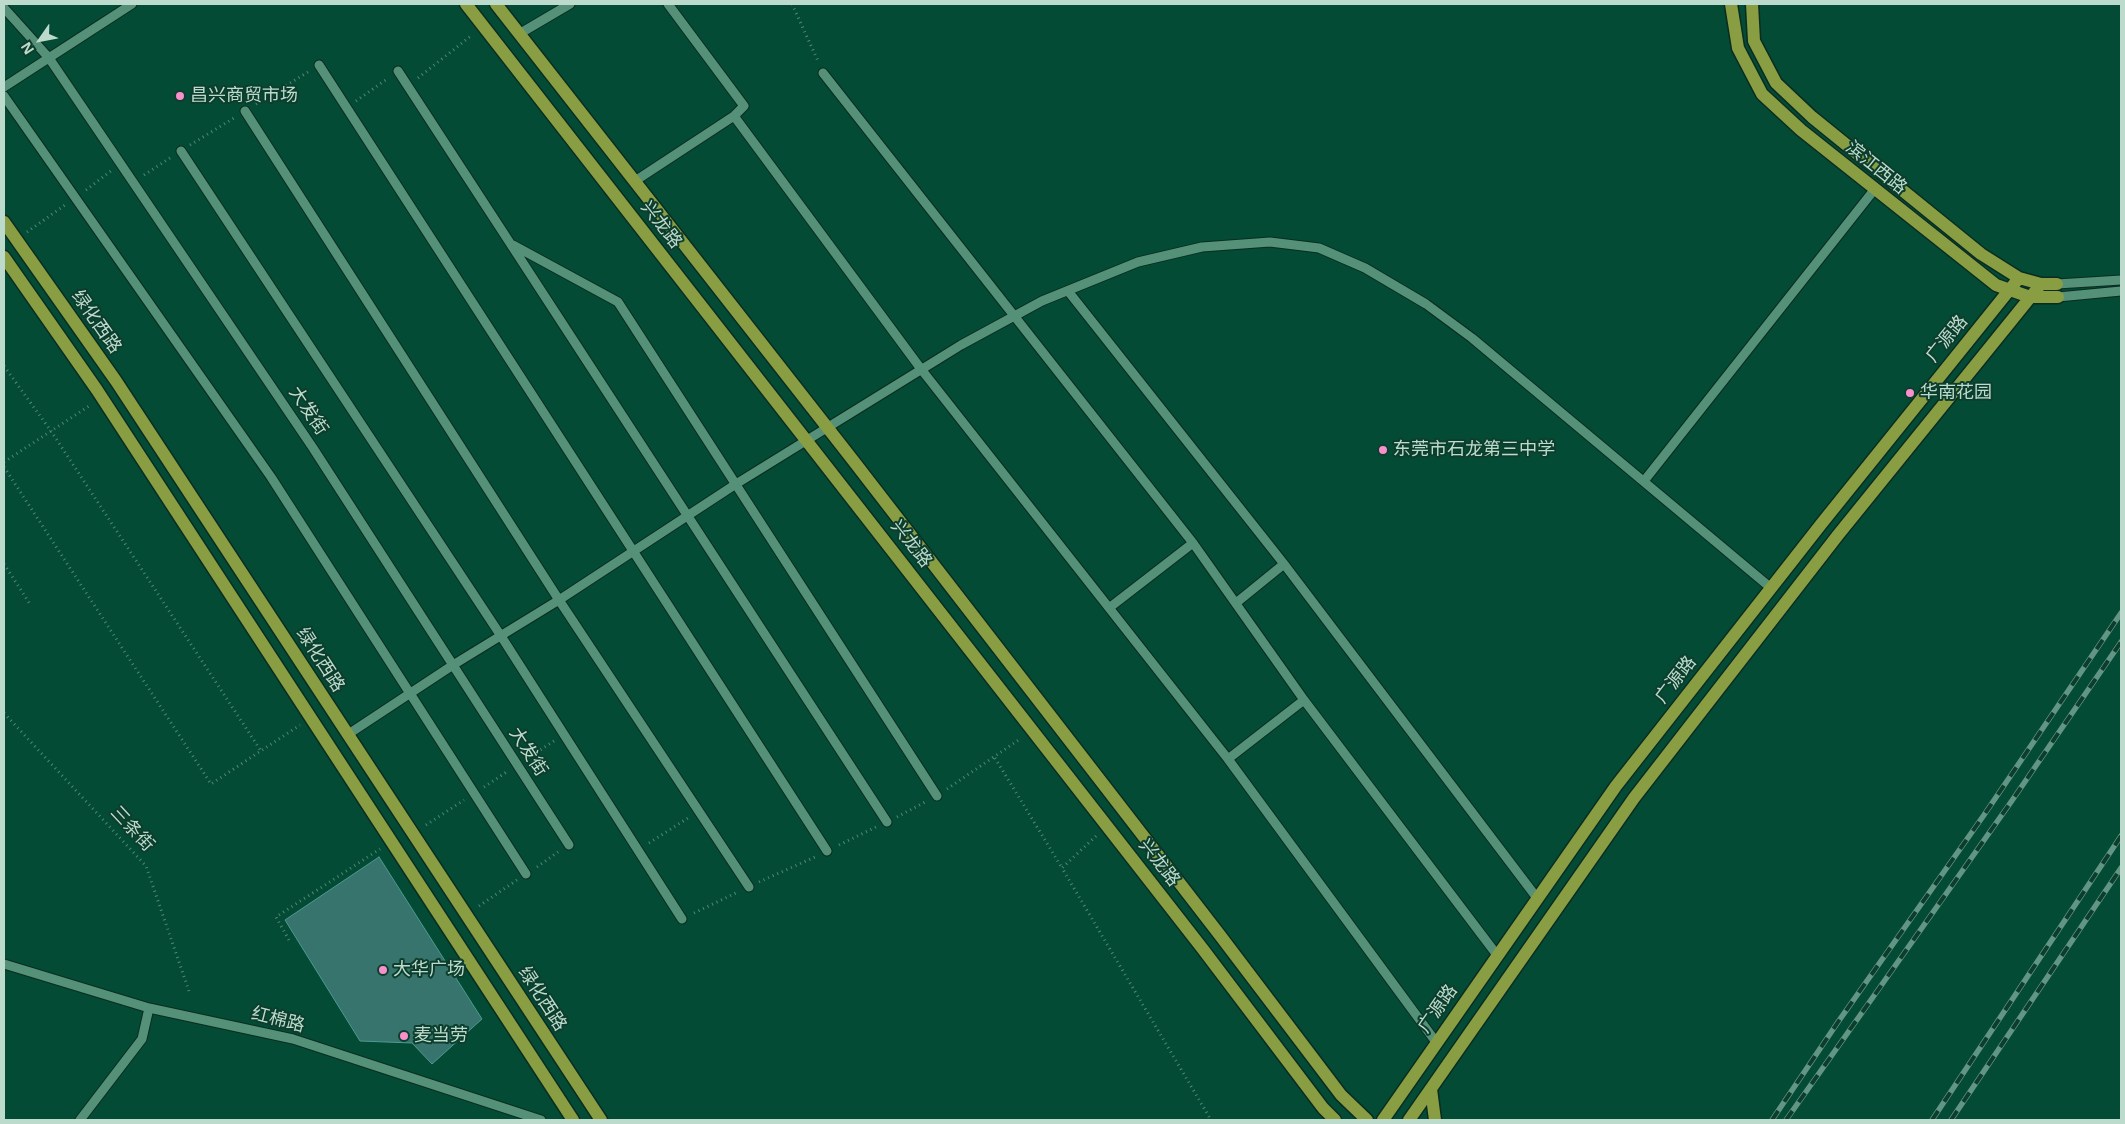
<!DOCTYPE html>
<html>
<head>
<meta charset="utf-8">
<style>
	body { margin:0 }
	#map { position:relative; width:2125px; height:1124px; overflow:hidden; background:#034b35; font-family:"Noto Sans",sans-serif }
	canvas { display:block }
	.frame { position:absolute; inset:0; border:5px solid #bddbcd; pointer-events:none }
	.north { position:absolute; left:15px; top:15px; width:50px; height:50px; -webkit-text-stroke:4px #0d3e2d; paint-order:stroke; rotate:237deg; font-size:14px; font-weight:700; line-height:20px; text-align:center; color:#bddbcd }
	.north::after { content:''; display:block; margin:auto; width:18px; height:22px; background:#bddbcd; clip-path:polygon(50% 0,100% 100%,50% 72%,0 100%) }
</style>
</head>
<body>
<div id="map">
<canvas width="2125" height="1124"></canvas>
<div class="frame"></div>
<div class="north">N</div>
</div>
<script>
const ctx = document.querySelector('canvas').getContext('2d');
ctx.lineJoin = 'round';
function fill(path, color) {
  ctx.fillStyle = color;
  ctx.fill(path, 'evenodd');
}
function poly(rows) {
  const path = new Path2D();
  for (const r of rows) {
    path.moveTo(r[0], r[1]);
    for (let i = 2; i < r.length; i += 2) path.lineTo(r[i], r[i + 1]);
  }
  return path;
}
function strokePath(path, color, width, dash) {
  ctx.strokeStyle = color;
  ctx.lineWidth = width;
  ctx.lineCap = dash ? 'butt' : 'round';
  ctx.setLineDash(dash || []);
  ctx.stroke(path);
}
function label(font, color, halo, rows, align = 'center') {
  ctx.font = font + ' "Noto Sans","Noto Sans SC",sans-serif';
  ctx.lineWidth = 4;
  ctx.setLineDash([]);
  ctx.textBaseline = 'middle';
  ctx.strokeStyle = halo;
  ctx.fillStyle = color;
  for (const [text, x, y, turn = 0] of rows) {
    ctx.save();
    ctx.translate(x, y);
    ctx.rotate((+turn || 0) * Math.PI / 180);
    ctx.textAlign = isNaN(turn) ? turn : align;
    if (halo) ctx.strokeText(text, 0, 0);
    ctx.fillText(text, 0, 0);
    ctx.restore();
  }
}
const building = poly([
	[379,857,482,1019,432,1064,412,1043,360,1041,285,920,379,857]
]);
fill(building, '#36746d');
strokePath(building, '#509990', 1);
const minor = poly([
	[4,8,49,58,313,448,569,845],
	[519,34,570,4],
	[319,65,827,851],
	[398,71,887,822],
	[823,73,1193,543,1304,700,1497,955],
	[4,87,132,4],
	[4,96,271,477,526,874],
	[245,111,559,600,749,887],
	[734,116,921,369,1228,759,1436,1042],
	[181,151,501,636,682,919],
	[635,181,734,116,744,106,668,4],
	[513,245,618,302,937,796],
	[2057,284,2121,280],
	[1068,291,1284,564,1537,898],
	[2058,297,2121,291],
	[1644,481,1874,190],
	[1236,603,1284,564],
	[1109,608,1193,543],
	[347,735,453,665,559,600,736,484,961,345,1042,301,1138,262,1202,247,1270,242,1319,248,1365,268,1426,304,1472,338,1771,588],
	[1228,759,1304,700],
	[4,964,149,1008,293,1039,541,1120],
	[80,1120,142,1039,149,1008]
]);
const major = poly([
	[466,4,1202,948,1323,1108,1335,1120],
	[496,4,852,459,1219,934,1341,1095,1367,1120],
	[1731,4,1738,48,1762,94,1801,130,1996,285,2030,297,2058,297],
	[1752,4,1754,41,1776,83,1812,117,1981,254,2019,278,2041,284,2057,284],
	[4,222,116,381,601,1120],
	[4,257,97,390,573,1120],
	[1431,1089,1435,1120],
	[1383,1120,1616,786,1822,523,2019,278],
	[1409,1120,1634,798,1838,535,2041,284]
]);
strokePath(minor, '#0b2c20', 11);
strokePath(major, '#0b2c20', 15);
strokePath(poly([
	[792,4,818,61],
	[418,78,472,35],
	[356,101,387,79],
	[256,104,308,72],
	[190,145,234,118],
	[144,175,170,158],
	[86,190,111,171],
	[27,232,65,205],
	[4,366,51,431,261,751],
	[4,462,89,406],
	[4,467,211,784,300,725],
	[4,564,30,604],
	[4,713,146,866,190,994],
	[528,758,554,741],
	[995,758,1062,868],
	[484,787,508,771],
	[947,789,1020,739],
	[897,817,927,801],
	[426,825,464,800],
	[1096,836,1062,868,1211,1120],
	[649,843,688,818],
	[839,845,876,827],
	[537,867,558,852],
	[759,882,815,857],
	[479,906,517,880],
	[694,913,738,892],
	[289,940,276,917,380,849]
]), '#528875', 3, [1, 4]);
strokePath(minor, '#549178', 9);
strokePath(major, '#899d43', 12);
const rail = poly([
	[1772,1120,1838,1022,1984,815,2121,613],
	[1786,1120,2011,802,2121,642],
	[1932,1120,2121,836],
	[1951,1120,2121,868]
]);
strokePath(rail, '#629583', 5.5);
strokePath(rail, '#0d3e2d', 4, [11]);
for (const [x, y, r, color] of [
	[180,96,5,"#f890cb"],
	[1910,393,5,"#f890cb"],
	[1383,450,5,"#f890cb"],
	[383,970,5,"#f890cb"],
	[404,1036,5,"#f890cb"]
]) {
  const dot = new Path2D();
  dot.arc(x, y, r, 0, 2 * Math.PI);
  ctx.fillStyle = color;
  ctx.fill(dot);
  strokePath(dot, '#0d3e2d', 2);
}
label('18px', '#bddbcd', '#0d3e2d', [
	["昌兴商贸市场",190,96],
	["华南花园",1920,393],
	["东莞市石龙第三中学",1393,450],
	["大华广场",393,970],
	["麦当劳",414,1036]
], 'left');
label('18px', '#bddbcd', '#0d3e2d', [
	["滨江西路",1876,168,39],
	["兴龙路",661,225,52],
	["绿化西路",96,322,55],
	["广源路",1947,339,-51],
	["大发街",308,411,56],
	["兴龙路",911,544,52],
	["绿化西路",320,660,57],
	["广源路",1676,680,-52],
	["大发街",528,752,57],
	["三条街",132,829,47],
	["兴龙路",1159,863,52],
	["绿化西路",542,999,57],
	["广源路",1438,1009,-55],
	["红棉路",278,1020,14]
]);
</script>
</body>
</html>
